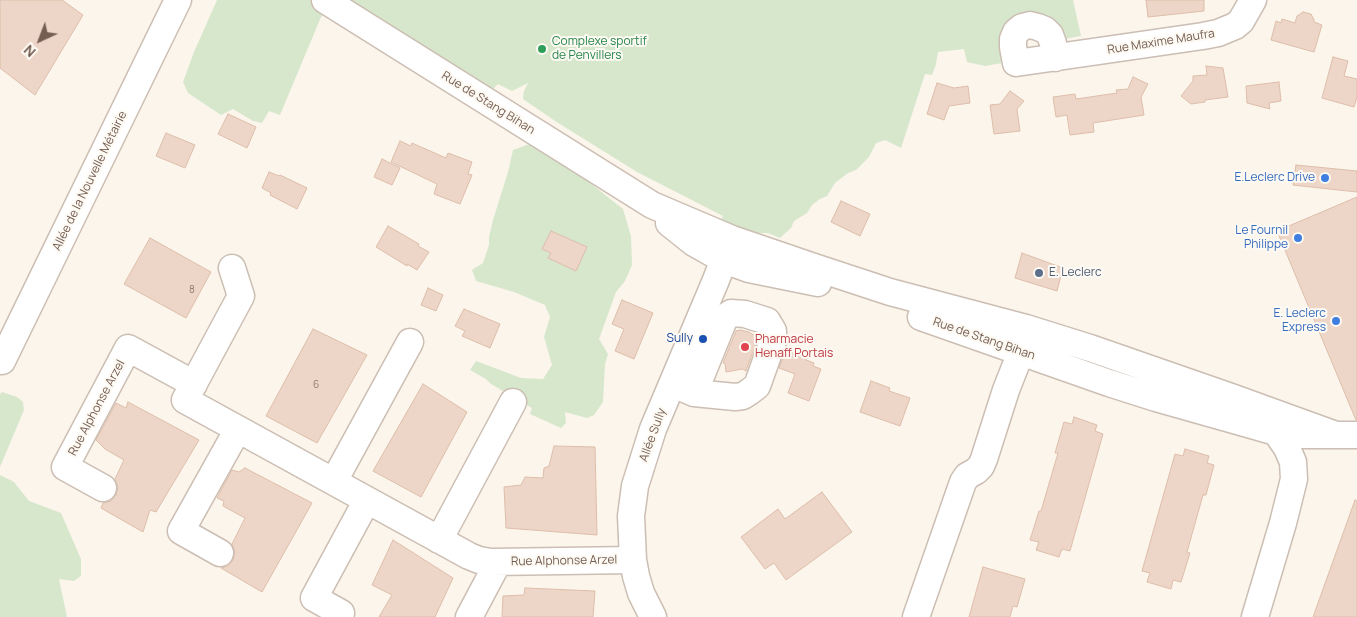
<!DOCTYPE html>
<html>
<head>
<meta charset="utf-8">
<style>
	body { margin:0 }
	#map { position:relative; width:1357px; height:617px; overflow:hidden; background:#fbf5ec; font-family:Manrope,sans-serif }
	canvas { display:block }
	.north { position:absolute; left:15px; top:15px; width:50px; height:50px; -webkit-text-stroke:4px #fdf9f3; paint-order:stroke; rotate:223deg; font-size:14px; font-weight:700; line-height:20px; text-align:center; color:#745d51 }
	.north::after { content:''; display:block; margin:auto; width:18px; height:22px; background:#745d51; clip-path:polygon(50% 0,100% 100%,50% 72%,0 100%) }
</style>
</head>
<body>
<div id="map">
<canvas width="1357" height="617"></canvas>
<div class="north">N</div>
</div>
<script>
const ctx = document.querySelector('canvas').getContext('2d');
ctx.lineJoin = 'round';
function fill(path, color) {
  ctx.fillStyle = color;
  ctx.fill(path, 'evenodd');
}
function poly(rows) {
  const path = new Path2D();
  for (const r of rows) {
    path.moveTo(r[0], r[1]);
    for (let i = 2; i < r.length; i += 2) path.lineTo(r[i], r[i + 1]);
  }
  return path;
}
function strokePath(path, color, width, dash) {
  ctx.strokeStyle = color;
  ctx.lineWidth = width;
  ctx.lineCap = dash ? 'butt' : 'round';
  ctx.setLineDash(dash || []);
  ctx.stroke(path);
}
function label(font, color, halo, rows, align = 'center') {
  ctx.font = font + ' Manrope,sans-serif';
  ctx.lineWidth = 4;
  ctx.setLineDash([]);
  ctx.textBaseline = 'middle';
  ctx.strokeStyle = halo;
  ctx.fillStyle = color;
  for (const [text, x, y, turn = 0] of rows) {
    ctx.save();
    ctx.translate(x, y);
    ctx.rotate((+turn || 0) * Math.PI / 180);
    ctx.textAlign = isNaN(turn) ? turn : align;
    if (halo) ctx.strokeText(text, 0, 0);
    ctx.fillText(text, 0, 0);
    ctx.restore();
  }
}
fill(poly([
	[217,0,338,0,321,17,280,115,269,111,262,123,253,121,233,109,221,115,188,93,183,82,194,52],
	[338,0,1073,0,1081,36,1059,40,1025,19,1026,42,1014,43,1001,50,1002,63,985,66,967,62,964,49,938,52,936,64,932,75,925,74,901,148,885,140,876,143,869,157,856,170,848,173,835,183,827,196,820,199,812,205,807,213,794,221,791,228,780,238,768,233,758,233,754,235,721,221,723,216,637,172,555,121,523,99,524,91,528,83,512,91,498,84,491,91],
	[530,144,556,156,623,209,631,236,632,265,625,281,616,292,599,339,608,354,605,364,603,402,594,415,587,418,565,412,566,423,561,428,530,414,532,408,491,384,486,379,470,370,476,361,521,378,543,379,552,365,544,337,550,317,545,305,514,292,476,281,472,270,483,263,489,245,489,237,493,220,508,172,513,150],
	[2,392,17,397,23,402,24,410,0,467,0,394],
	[0,475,14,482,29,501,61,513,81,559,81,576,74,581,59,579,67,617,0,617]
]), '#d7e7cc');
const building = poly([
	[0,0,62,0,83,15,35,95,0,68,0,0],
	[1146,0,1204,0,1204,11,1148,17,1146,0],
	[1303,12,1311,14,1314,20,1314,22,1322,25,1314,52,1271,40,1276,21,1281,23,1282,19,1295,23,1297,16,1303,12],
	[1333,57,1348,61,1344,76,1357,79,1357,97,1354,107,1322,98,1333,57],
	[1206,66,1223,68,1228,97,1205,100,1205,102,1191,104,1181,96,1193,81,1193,76,1207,75,1206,66],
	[1133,77,1148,84,1141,97,1144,115,1093,123,1094,132,1070,135,1067,115,1056,117,1053,97,1075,94,1076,99,1117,93,1116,90,1128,89,1133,77],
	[1279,82,1281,101,1269,103,1270,109,1247,103,1246,86,1279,82],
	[937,83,954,88,968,86,970,103,949,106,944,120,927,114,937,83],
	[1010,91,1024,101,1017,109,1020,131,994,134,990,105,1000,104,1010,91],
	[228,114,256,127,247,148,218,134,228,114],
	[166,133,195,145,185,168,156,156,166,133],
	[400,141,411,146,412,143,446,158,448,153,472,162,468,174,472,175,460,204,434,194,437,184,391,162,400,141],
	[382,159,400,168,392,185,374,177,382,159],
	[1296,165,1357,171,1357,192,1293,185,1296,165],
	[269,172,279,176,280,175,307,188,297,209,270,195,271,193,262,188,269,172],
	[1357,197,1357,420,1356,420,1277,231,1357,197],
	[841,201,870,214,860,236,831,222,841,201],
	[388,226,419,244,418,246,429,252,417,270,407,264,407,266,376,247,388,226],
	[551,231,587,247,576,271,548,258,551,253,542,249,551,231],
	[150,238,211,272,186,318,124,284,150,238],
	[1022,253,1063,268,1057,291,1015,278,1022,253],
	[428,288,443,295,436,311,421,305,428,288],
	[622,300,653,313,634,359,615,351,624,329,612,324,622,300],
	[464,309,500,324,490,348,462,336,465,331,455,326,464,309],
	[313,329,367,355,317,443,266,416,313,329],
	[736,331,740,330,749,332,758,338,746,371,742,369,726,372,725,363,723,363,736,331],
	[786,350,807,358,806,360,814,363,813,366,821,369,809,401,788,393,795,374,779,368,786,350],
	[871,381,890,388,889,391,910,398,900,426,860,412,871,381],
	[423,384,467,412,421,497,373,471,423,384],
	[128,402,199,440,156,512,150,510,143,532,101,508,103,503,111,501,116,495,118,487,115,479,124,460,105,449,96,440,116,403,126,408,128,402],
	[1074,417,1097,425,1095,431,1103,434,1070,551,1062,549,1059,557,1036,550,1039,542,1030,540,1039,511,1041,511,1058,453,1055,453,1064,422,1072,424,1074,417],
	[554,446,595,447,597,535,506,528,504,487,521,485,525,477,543,478,544,468,549,466,554,446],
	[1185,449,1209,456,1207,463,1214,465,1206,495,1203,495,1187,552,1190,553,1181,582,1173,580,1171,589,1147,582,1150,573,1142,571,1175,454,1183,456,1185,449],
	[245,468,312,503,262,592,221,568,228,566,233,560,235,552,232,544,245,518,223,506,224,501,217,498,232,470,239,472,245,468],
	[822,492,852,532,786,580,774,563,765,569,741,537,778,509,785,519,822,492],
	[1355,500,1357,501,1357,617,1313,617,1355,500],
	[393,540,453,578,435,617,379,617,392,595,372,585,393,540],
	[983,567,1025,579,1017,607,1013,606,1010,617,969,617,983,567],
	[525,588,595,591,593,617,502,617,503,596,524,595,525,588]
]);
fill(building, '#edd6c7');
strokePath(building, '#debda9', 1);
const minor = poly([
	[325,0,652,205,732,239,814,267,890,292,1026,328,1090,348,1231,397,1333,434],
	[1055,58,1053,43,1050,35,1045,30,1038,27,1030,25,1022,27,1016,32,1013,39,1013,47,1016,63,1203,36,1218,33,1235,26,1241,21,1253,0],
	[669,223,694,243,724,260,749,269,818,283],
	[232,268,241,296,185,400,469,556,479,560,491,562,633,560],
	[921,317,1109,383,1156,398,1248,424,1276,432,1299,435,1357,435],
	[0,360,2,361,178,0],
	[673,384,694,393,735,397,743,396,749,392,757,386,773,341,773,331,767,321,745,314,731,313,725,317,694,393],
	[334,481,410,342],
	[103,488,65,467,128,348,194,384],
	[439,540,513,402],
	[220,553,181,531,238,429],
	[341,613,314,598,367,500],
	[469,617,494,570,496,562],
	[653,617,641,593,636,576,633,560,631,516,635,486,653,429,716,280,730,243],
	[916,617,963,482,967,476,976,471,981,466,984,459,1006,390,1021,352],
	[1255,617,1283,523,1294,479,1293,462,1287,448,1276,432]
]);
strokePath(minor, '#ccbeb3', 29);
strokePath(minor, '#fff', 26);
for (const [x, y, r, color] of [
	[542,49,5,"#2e9e5b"],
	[1325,178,5,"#3f7fe0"],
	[1298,238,5,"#3f7fe0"],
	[1039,273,5,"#5c6f8a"],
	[1336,321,5,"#3f7fe0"],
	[703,339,5,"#1a4fb4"],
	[745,347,5,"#e0444e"]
]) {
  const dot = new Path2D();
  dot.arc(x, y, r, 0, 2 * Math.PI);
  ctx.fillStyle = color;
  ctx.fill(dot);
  strokePath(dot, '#fdf9f3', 2);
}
label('10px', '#927b6e', null, [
	["8",192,290],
	["6",316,385]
]);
label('12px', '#27864d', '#fdf9f3', [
	["Complexe sportif",552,42],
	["de Penvillers",552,56]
], 'left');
label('12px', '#745d51', '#fdf9f3', [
	["Rue Maxime Maufra",1161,42,-9],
	["Rue de Stang Bihan",488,103,32],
	["Allée de la Nouvelle Métairie",90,181,-64],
	["Rue de Stang Bihan",984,339,19],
	["Rue Alphonse Arzel",97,408,-62],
	["Allée Sully",653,435,-70],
	["Rue Alphonse Arzel",564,561,-1]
]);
label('12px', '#366cbe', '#fdf9f3', [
	["E.Leclerc Drive",1315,178],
	["Le Fournil",1288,231],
	["Philippe",1288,245],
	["E. Leclerc",1326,314],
	["Express",1326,328]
], 'right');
label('12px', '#4e5e75', '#fdf9f3', [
	["E. Leclerc",1049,273]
], 'left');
label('12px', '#164399', '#fdf9f3', [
	["Sully",693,339]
], 'right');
label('12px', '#be3a42', '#fdf9f3', [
	["Pharmacie",755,340],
	["Henaff Portais",755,354]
], 'left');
</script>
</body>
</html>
